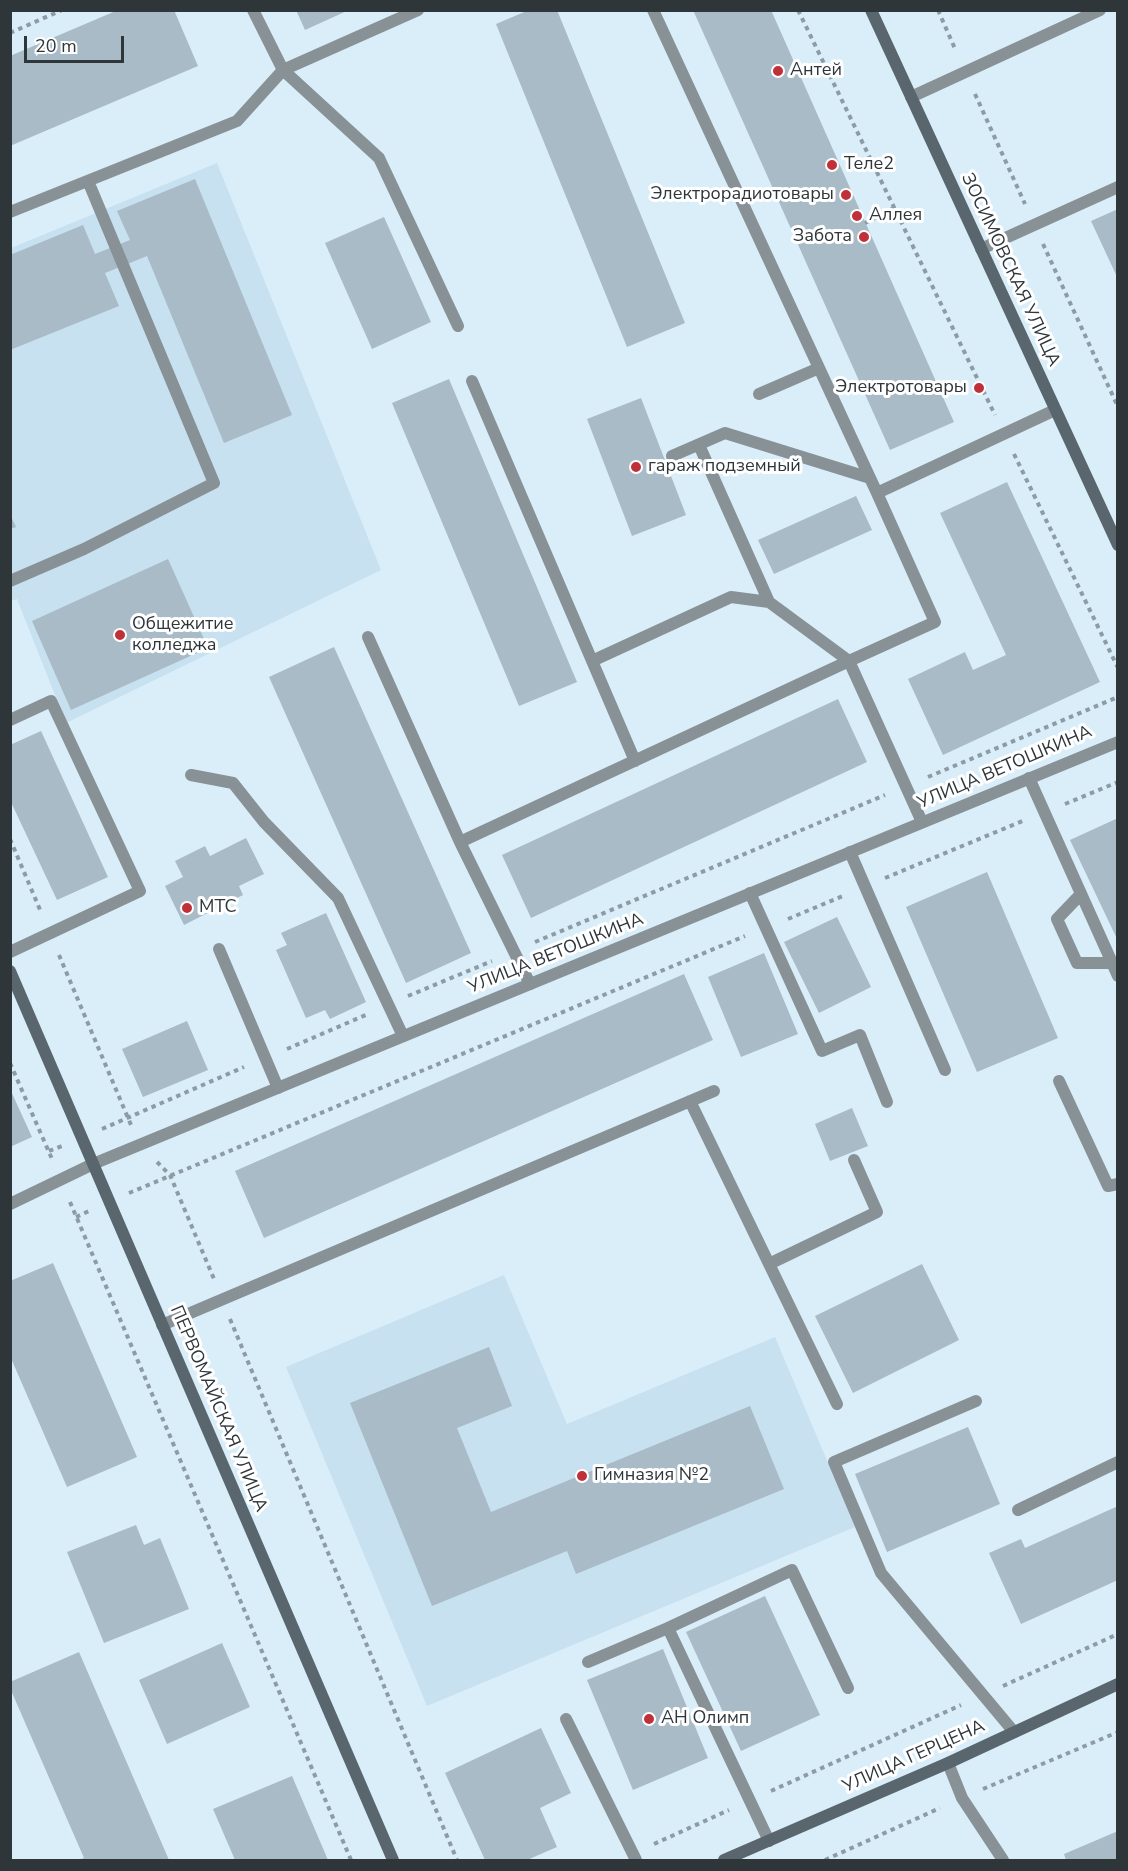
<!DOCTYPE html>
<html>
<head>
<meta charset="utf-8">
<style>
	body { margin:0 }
	#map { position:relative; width:1128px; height:1871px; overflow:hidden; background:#daeefa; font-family:"Nunito Sans",sans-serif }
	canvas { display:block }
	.frame { position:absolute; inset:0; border:12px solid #2e363a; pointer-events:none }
	.scale { position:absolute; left:24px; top:36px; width:100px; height:27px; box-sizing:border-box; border:3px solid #2e363a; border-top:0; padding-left:8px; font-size:18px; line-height:21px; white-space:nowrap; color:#2e363a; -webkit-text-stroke:4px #fff; paint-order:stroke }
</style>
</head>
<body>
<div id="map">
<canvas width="1128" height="1871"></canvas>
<div class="frame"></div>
<div class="scale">20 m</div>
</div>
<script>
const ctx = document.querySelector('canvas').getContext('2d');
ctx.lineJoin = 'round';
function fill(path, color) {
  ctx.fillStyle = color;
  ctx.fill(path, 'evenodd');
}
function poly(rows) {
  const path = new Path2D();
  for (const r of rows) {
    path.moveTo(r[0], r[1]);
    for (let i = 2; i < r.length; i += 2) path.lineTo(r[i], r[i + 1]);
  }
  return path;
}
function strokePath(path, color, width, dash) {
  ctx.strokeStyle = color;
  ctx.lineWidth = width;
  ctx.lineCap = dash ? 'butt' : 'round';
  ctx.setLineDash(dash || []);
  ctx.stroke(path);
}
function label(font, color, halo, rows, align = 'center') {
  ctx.font = font + ' "Nunito Sans",sans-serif';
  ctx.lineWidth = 6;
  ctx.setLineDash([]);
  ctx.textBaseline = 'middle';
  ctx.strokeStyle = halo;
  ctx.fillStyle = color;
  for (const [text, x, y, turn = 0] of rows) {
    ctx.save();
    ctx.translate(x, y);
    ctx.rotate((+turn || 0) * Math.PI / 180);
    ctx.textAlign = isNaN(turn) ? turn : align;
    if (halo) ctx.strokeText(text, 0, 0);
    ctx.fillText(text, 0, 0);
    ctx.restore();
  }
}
fill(poly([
	[217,163,381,570,66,723,17,599,11,601,11,248],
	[504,1275,567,1424,775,1337,855,1527,427,1706,286,1367]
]), '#c7e1f0');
fill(poly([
	[118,10,174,10,198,66,10,146,10,56],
	[296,10,349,10,305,30],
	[529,10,557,10,685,323,627,347,496,24],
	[693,10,771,10,954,422,890,450],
	[195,179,292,415,224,443,147,256,105,273,119,306,10,350,10,255,83,225,95,254,130,240,117,211],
	[1118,209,1118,279,1091,221],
	[384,217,431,322,372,349,325,243],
	[449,379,577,682,519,706,392,403],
	[641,398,686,515,632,536,587,419],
	[1007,482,1100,682,943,755,908,679,965,652,973,670,1006,655,940,513],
	[856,496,872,530,774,574,758,540],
	[10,514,16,527,10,529],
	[168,559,208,648,71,710,32,621],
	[334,647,471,953,406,983,269,677],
	[838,699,867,762,531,918,502,855],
	[41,731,108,877,57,900,10,800,10,745],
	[1118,818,1118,941,1070,840],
	[246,838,264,874,239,886,243,895,184,925,165,886,183,877,175,861,205,846,210,856],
	[987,872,1058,1038,977,1072,906,907],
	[326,913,366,1002,330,1019,325,1010,306,1018,276,950,287,945,281,933],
	[837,917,871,987,819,1013,784,942],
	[764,953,798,1034,741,1057,708,977],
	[684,974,713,1040,264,1238,235,1171],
	[187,1021,208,1070,143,1097,122,1049],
	[10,1089,32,1137,10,1147],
	[852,1108,868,1146,830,1161,815,1124],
	[53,1263,137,1457,67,1487,10,1356,10,1281],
	[922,1264,959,1340,853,1393,815,1316],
	[489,1347,512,1406,457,1428,491,1512,750,1406,784,1489,576,1574,567,1551,432,1606,350,1403],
	[968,1427,1000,1504,887,1552,855,1474],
	[1118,1506,1118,1580,1021,1624,989,1553,1021,1539,1025,1548],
	[136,1525,144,1545,160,1538,189,1609,104,1643,67,1552],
	[765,1596,820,1715,741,1751,686,1632],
	[222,1643,250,1707,167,1744,139,1680],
	[663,1649,708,1758,633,1790,587,1680],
	[79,1652,169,1860,78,1860,84,1858,10,1688,10,1682],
	[541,1728,571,1793,540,1808,557,1847,527,1860,485,1860,445,1773],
	[292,1776,328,1860,235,1860,213,1809],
	[1118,1831,1118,1860,1066,1860,1064,1854]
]), '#a8bbc6');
strokePath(poly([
	[798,10,995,415],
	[938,10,956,51],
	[10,33,62,10],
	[975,94,1025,204],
	[865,223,894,208],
	[1043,244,1118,407],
	[1014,454,1118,668],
	[928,777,1118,697],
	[1065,804,1118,782],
	[10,839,41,912],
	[885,878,1025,820],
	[788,919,845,895],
	[535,942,885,795],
	[59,955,131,1125],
	[408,996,492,961],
	[287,1049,368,1014],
	[10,1063,52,1159],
	[102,1129,244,1067],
	[49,1151,62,1146],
	[157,1162,170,1175,214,1279],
	[129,1193,745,936],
	[70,1202,351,1860],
	[76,1217,89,1211],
	[230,1319,457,1860],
	[1003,1686,1118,1634],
	[983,1789,1118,1732],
	[771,1791,961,1705],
	[654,1844,729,1810],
	[825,1860,940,1808]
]), '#8d9ca4', 4, [4.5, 4.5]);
strokePath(poly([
	[253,10,283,70,418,10],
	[653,10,877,493,1055,410],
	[911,97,1100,10],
	[10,212,237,121,283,70,379,158,458,326],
	[981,249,1118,187],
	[472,381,635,761],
	[759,394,819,368],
	[699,445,769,602],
	[672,456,725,433,870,478],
	[877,493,935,622,849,661,922,822],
	[10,581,84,549,214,483,88,181],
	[368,637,460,842],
	[10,720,51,701,140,891,10,952],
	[191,775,233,783,264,822,338,898,403,1036],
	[1029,778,1118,976],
	[850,852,945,1070],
	[750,893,822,1051,860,1035,887,1102],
	[1081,894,1057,919,1077,963,1112,963],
	[219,949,278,1088],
	[530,984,460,842,849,661,769,602,731,597,592,661],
	[1059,1081,1108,1186,1118,1184],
	[690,1101,837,1404],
	[769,1264,877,1212,854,1160],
	[162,1325,714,1091],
	[976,1401,834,1462,881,1573,1014,1732],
	[1018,1510,1118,1462],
	[588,1662,668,1628],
	[566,1719,636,1860],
	[948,1763,962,1798,1003,1860],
	[769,1841,668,1628,792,1570,848,1688]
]), '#889195', 12);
strokePath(poly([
	[10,1204,93,1164,1118,742]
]), '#889195', 12);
strokePath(poly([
	[871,10,1118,545],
	[10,971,393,1860],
	[724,1860,948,1763,1118,1684]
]), '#5a666d', 12);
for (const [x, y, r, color] of [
	[778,71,6,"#c03038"],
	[832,165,6,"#c03038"],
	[846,195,6,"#c03038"],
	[857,216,6,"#c03038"],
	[864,237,6,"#c03038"],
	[979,388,6,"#c03038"],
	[636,467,6,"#c03038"],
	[120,635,6,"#c03038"],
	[187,908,6,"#c03038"],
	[582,1476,6,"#c03038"],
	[649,1719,6,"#c03038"]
]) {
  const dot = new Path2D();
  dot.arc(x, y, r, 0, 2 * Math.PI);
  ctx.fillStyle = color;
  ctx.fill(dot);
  strokePath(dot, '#fff', 2);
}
label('18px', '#2e363a', '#fff', [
	["Антей",790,71],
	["Теле2",844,165],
	["Электрорадиотовары",834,195,"right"],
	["Аллея",869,216],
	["Забота",852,237,"right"],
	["Электротовары",967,388,"right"],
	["гараж подземный",648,467],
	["Общежитие",132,625],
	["колледжа",132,646],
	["МТС",199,908],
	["Гимназия №2",594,1476],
	["АН Олимп",661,1719]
], 'left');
label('18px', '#2e363a', '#fff', [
	["ЗОСИМОВСКАЯ УЛИЦА",1010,270,65],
	["УЛИЦА ВЕТОШКИНА",1005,768,-23],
	["УЛИЦА ВЕТОШКИНА",556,954,-22],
	["ПЕРВОМАЙСКАЯ УЛИЦА",218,1409,67],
	["УЛИЦА ГЕРЦЕНА",914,1757,-24]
]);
</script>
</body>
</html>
